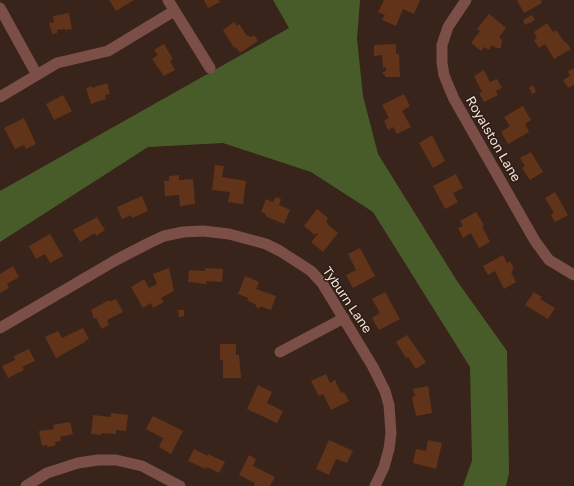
<!DOCTYPE html>
<html>
<head>
<meta charset="utf-8">
<style>
	body { margin:0 }
	canvas { display:block; background:#38241a }
</style>
</head>
<body>
<canvas width="574" height="486"></canvas>
<script>
const ctx = document.querySelector('canvas').getContext('2d');
ctx.lineJoin = 'round';
function fill(path, color) {
  ctx.fillStyle = color;
  ctx.fill(path, 'evenodd');
}
function poly(rows) {
  const path = new Path2D();
  for (const r of rows) {
    path.moveTo(r[0], r[1]);
    for (let i = 2; i < r.length; i += 2) path.lineTo(r[i], r[i + 1]);
  }
  return path;
}
function strokePath(path, color, width, dash) {
  ctx.strokeStyle = color;
  ctx.lineWidth = width;
  ctx.lineCap = dash ? 'butt' : 'round';
  ctx.setLineDash(dash || []);
  ctx.stroke(path);
}
function label(font, color, halo, rows, align = 'center') {
  ctx.font = font + ' "Golos Text",sans-serif';
  ctx.lineWidth = 3;
  ctx.setLineDash([]);
  ctx.textBaseline = 'middle';
  ctx.strokeStyle = halo;
  ctx.fillStyle = color;
  for (const [text, x, y, turn = 0] of rows) {
    ctx.save();
    ctx.translate(x, y);
    ctx.rotate((+turn || 0) * Math.PI / 180);
    ctx.textAlign = isNaN(turn) ? turn : align;
    if (halo) ctx.strokeText(text, 0, 0);
    ctx.fillText(text, 0, 0);
    ctx.restore();
  }
}
fill(poly([
	[273,0,360,0,357,39,363,96,378,154,457,281,507,351,509,473,506,486,463,486,472,461,470,367,373,212,311,172,223,143,148,147,0,242,0,191,289,28]
]), '#485c2a');
fill(poly([
	[109,0,134,0,116,11],
	[204,0,219,0,220,2,208,8],
	[384,0,420,0,414,14,403,9,396,26,382,20,385,15,378,12],
	[517,0,541,0,542,3,524,13],
	[69,13,72,29,65,30,65,29,57,30,57,33,52,34,49,23,54,22,53,16],
	[489,14,506,28,499,37,502,40,501,48,496,48,492,45,489,50,484,47,481,51,471,43,480,31,477,29],
	[532,15,535,20,525,25,523,20],
	[234,22,237,26,239,24,247,36,252,37,254,35,258,41,240,53,236,47,234,48,223,30],
	[547,23,553,32,556,30,565,43,566,42,571,49,554,59,545,44,539,48,534,40,537,38,534,32],
	[164,44,173,59,170,61,175,70,164,76,152,59,158,55,154,50],
	[396,44,396,54,399,54,400,77,385,77,385,74,382,74,383,72,386,71,386,67,383,68,382,55,374,56,374,45],
	[574,68,574,85,568,88,563,80,570,76,568,71],
	[484,70,490,82,497,79,502,88,496,91,498,95,484,102,479,93,482,92,474,76],
	[107,83,110,94,105,95,106,99,91,104,86,88,92,86,92,88],
	[533,85,536,92,532,94,529,88],
	[404,94,410,106,402,111,411,127,397,134,393,127,388,130,384,121,389,118,382,105],
	[63,95,72,111,54,120,46,104],
	[523,106,531,120,525,124,529,132,508,144,501,132,510,126,504,117],
	[24,118,36,144,26,149,24,145,15,149,4,128],
	[432,135,445,161,433,168,419,143],
	[531,152,543,172,530,180,522,168,525,166,520,158],
	[215,165,224,166,222,177,246,181,243,204,228,202,230,192,212,190],
	[456,174,463,188,453,193,458,202,445,209,433,186],
	[179,175,179,180,193,179,195,204,180,206,179,195,165,196,164,181,169,181,169,176],
	[555,192,568,215,555,222,551,215,554,213,545,198],
	[142,196,148,211,132,218,131,215,122,219,117,207],
	[276,197,281,199,279,205,290,210,284,224,265,216,266,214,261,212,266,199,273,202],
	[317,209,328,218,326,221,328,223,327,224,338,233,323,252,311,242,318,234,316,233,315,235,304,226],
	[476,212,484,225,482,226,490,242,479,248,471,233,463,238,458,228,463,226,460,221],
	[97,217,105,230,96,236,95,233,80,242,73,230],
	[50,234,63,256,50,263,45,254,36,259,29,246],
	[360,248,375,276,353,288,346,275,356,270,348,254],
	[503,255,507,263,510,261,514,269,512,269,513,271,511,272,516,282,504,289,495,271,488,275,483,266],
	[13,266,19,277,7,284,9,288,0,293,0,274],
	[169,268,174,291,161,298,164,302,153,308,151,303,143,308,131,287,144,279,149,288,157,284,153,274],
	[205,268,223,269,222,282,206,281,207,284,188,282,189,270,205,271],
	[245,276,259,282,256,289,276,296,271,310,260,306,259,309,256,307,256,305,247,300,248,298,238,294],
	[385,292,400,319,379,330,372,318,380,313,372,299],
	[534,292,542,297,540,299,555,308,548,319,525,305],
	[116,299,123,312,107,320,109,325,102,329,96,318,94,319,91,310,109,300,109,302],
	[178,310,184,310,184,316,179,317],
	[83,328,89,339,85,341,85,342,56,358,45,337,58,331,62,338],
	[407,335,426,362,416,369,408,357,406,358,396,342],
	[220,344,236,344,236,355,239,355,241,378,223,378,223,360,220,360],
	[29,349,35,361,22,367,24,370,8,378,2,366,15,360,14,356],
	[326,374,330,383,335,380,341,393,344,392,349,401,331,410,323,394,319,396,311,381],
	[258,385,272,392,267,403,283,411,277,423,247,409],
	[428,386,432,413,416,416,412,397,415,396,413,389],
	[111,413,128,415,126,431,116,430,116,434,101,433,102,435,91,434,93,415,111,417],
	[153,416,183,431,171,454,159,447,163,438,146,429],
	[70,422,73,434,60,437,61,441,55,442,56,445,48,447,47,445,42,446,39,431,54,429,53,425],
	[329,440,353,451,347,463,336,459,329,475,316,469],
	[428,440,442,443,436,469,413,463,416,449,426,451],
	[194,449,208,456,208,454,225,462,219,473,207,467,206,469,188,461],
	[249,455,256,459,253,466,275,477,270,486,254,486,255,483,239,475]
]), '#613319');
strokePath(poly([
	[168,0,210,68],
	[466,0,448,27,442,45,442,63,444,75,448,85,454,99,535,241,549,260,574,275],
	[0,8,37,75],
	[0,97,57,63,108,51,174,11],
	[0,328,116,260,149,243,164,236,183,232,203,231,229,234,266,244,280,251,311,271,322,283,373,367,385,391,389,405,391,433,389,449,384,467,375,486],
	[280,352,344,318],
	[26,486,47,473,78,463,98,460,116,460,142,466,180,486]
]), '#7b4e48', 11);
label('13px', '#efe2db', '#2e1b11', [
	["Royalston Lane",493,139,60],
	["Tyburn Lane",347,300,56]
]);
</script>
</body>
</html>
